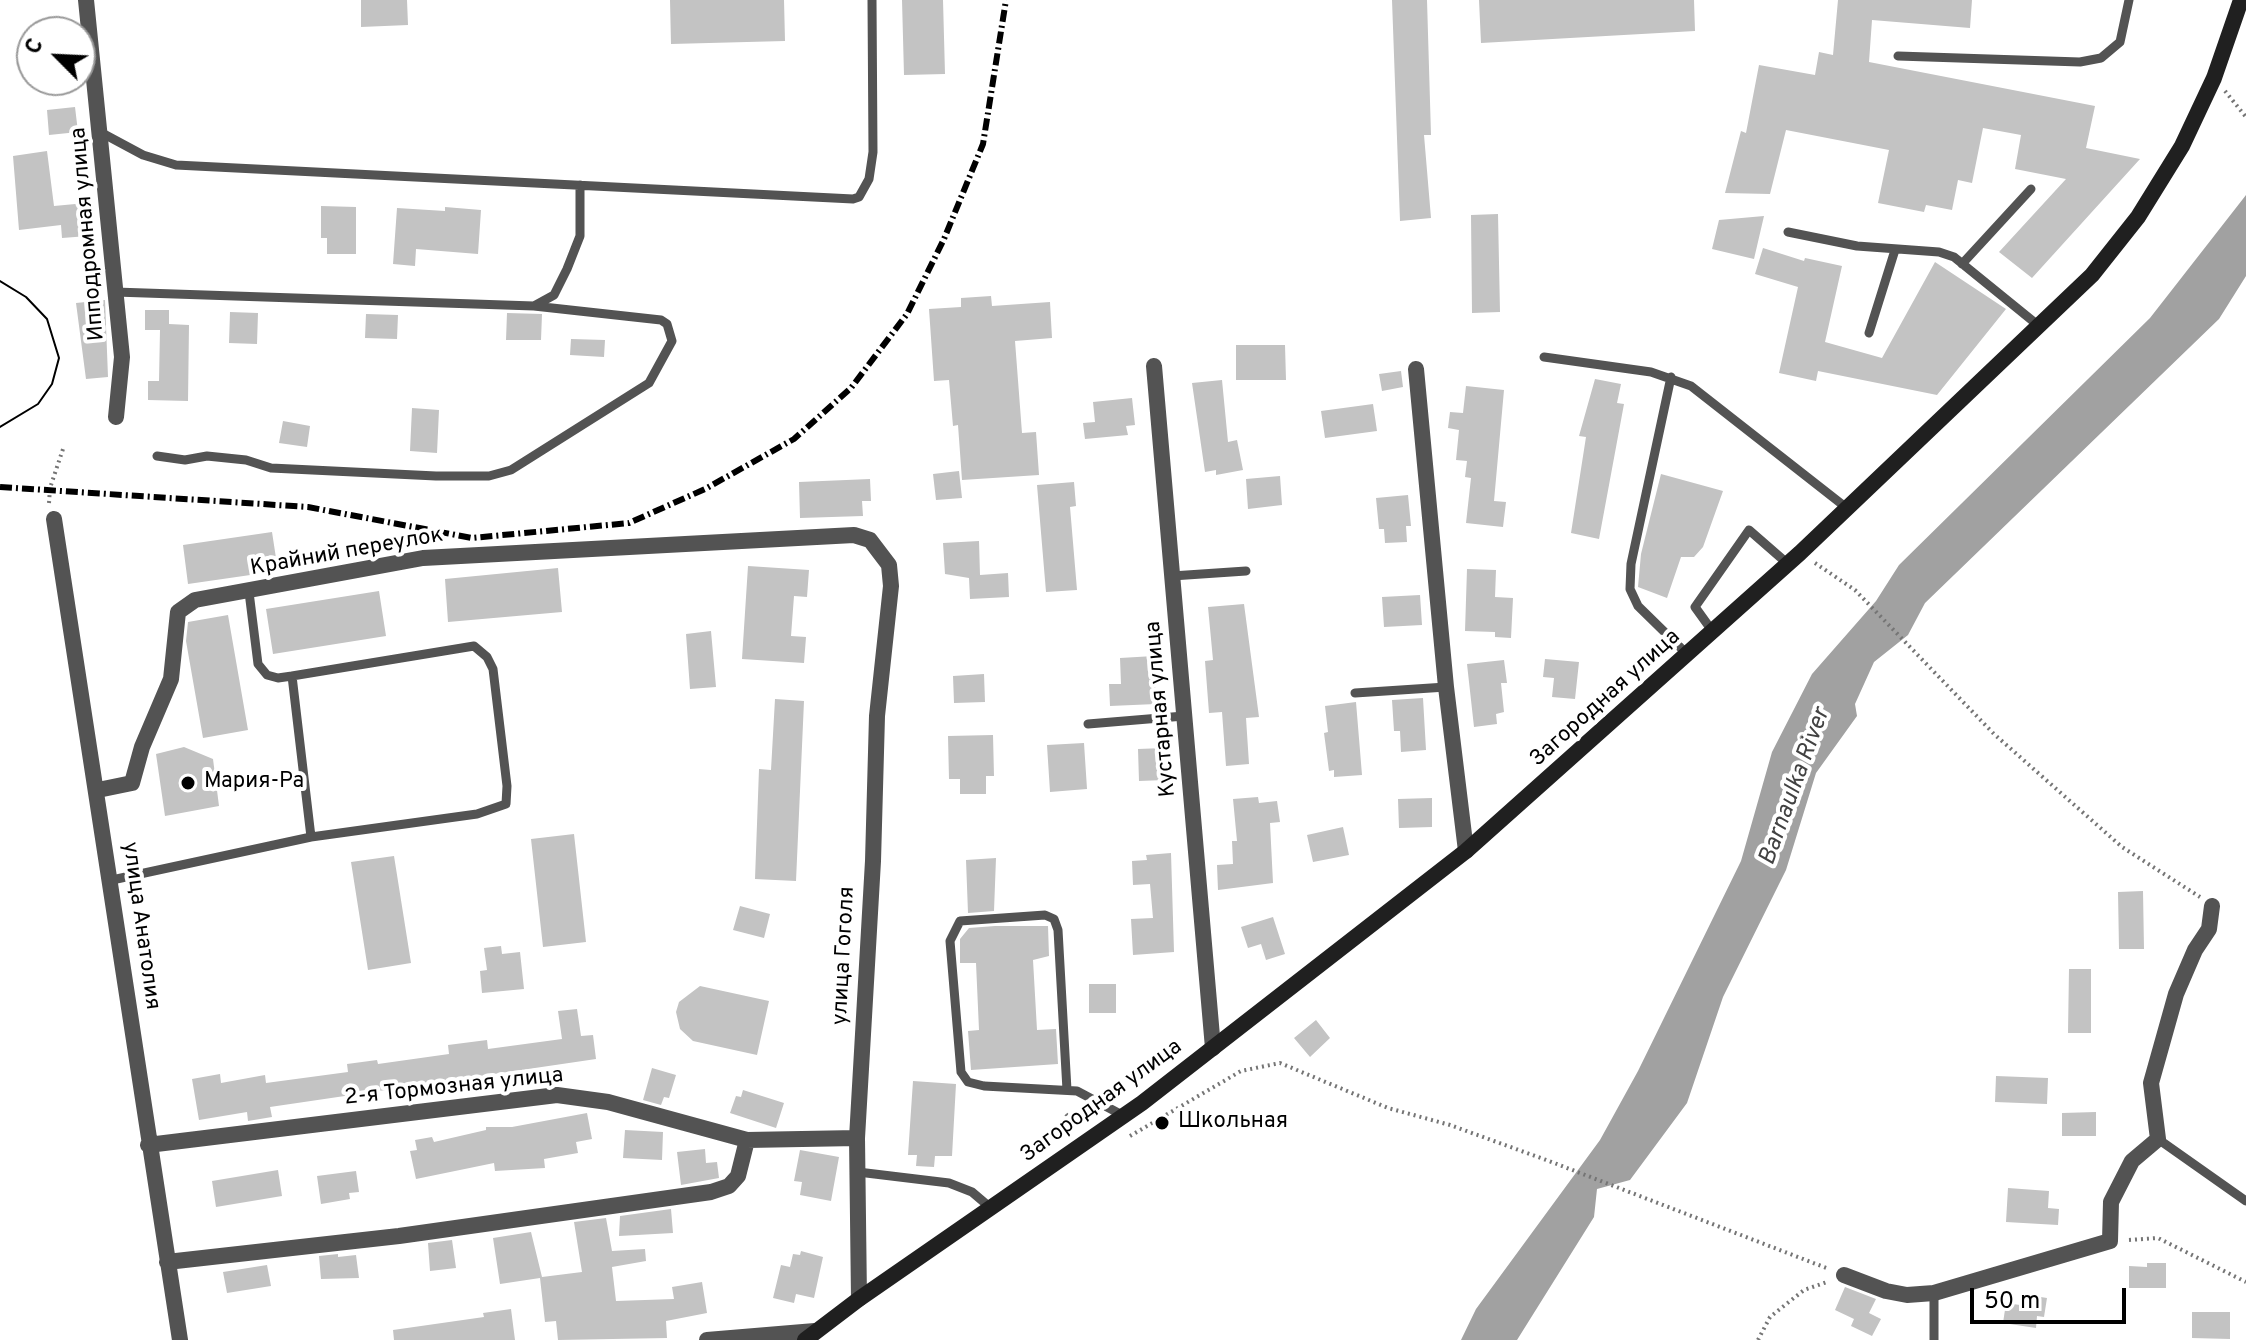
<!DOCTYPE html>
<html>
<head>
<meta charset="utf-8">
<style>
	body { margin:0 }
	#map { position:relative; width:2246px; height:1340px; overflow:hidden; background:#fff; font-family:Overpass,sans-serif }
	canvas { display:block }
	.north { position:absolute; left:16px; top:16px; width:80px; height:80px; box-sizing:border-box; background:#fff; border:2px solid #999; border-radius:50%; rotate:294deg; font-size:22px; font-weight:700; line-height:32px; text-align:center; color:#000 }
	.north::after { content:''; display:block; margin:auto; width:28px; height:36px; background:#000; clip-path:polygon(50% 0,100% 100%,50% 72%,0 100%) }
	.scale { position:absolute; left:1970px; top:1288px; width:156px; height:36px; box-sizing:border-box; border:4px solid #000; border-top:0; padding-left:10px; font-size:24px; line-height:28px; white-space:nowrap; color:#000; -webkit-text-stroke:6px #fff; paint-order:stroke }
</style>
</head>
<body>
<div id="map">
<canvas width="2246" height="1340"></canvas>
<div class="north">С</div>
<div class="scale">50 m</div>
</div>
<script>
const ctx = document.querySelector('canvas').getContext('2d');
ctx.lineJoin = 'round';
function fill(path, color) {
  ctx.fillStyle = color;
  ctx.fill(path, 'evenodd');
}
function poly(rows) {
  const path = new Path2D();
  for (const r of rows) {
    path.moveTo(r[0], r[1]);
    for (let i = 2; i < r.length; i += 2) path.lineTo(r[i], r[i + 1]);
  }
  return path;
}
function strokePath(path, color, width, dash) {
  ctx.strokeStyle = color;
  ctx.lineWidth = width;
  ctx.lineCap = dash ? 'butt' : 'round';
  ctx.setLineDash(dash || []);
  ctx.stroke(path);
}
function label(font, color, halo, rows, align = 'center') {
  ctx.font = font + ' Overpass,sans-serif';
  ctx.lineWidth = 8;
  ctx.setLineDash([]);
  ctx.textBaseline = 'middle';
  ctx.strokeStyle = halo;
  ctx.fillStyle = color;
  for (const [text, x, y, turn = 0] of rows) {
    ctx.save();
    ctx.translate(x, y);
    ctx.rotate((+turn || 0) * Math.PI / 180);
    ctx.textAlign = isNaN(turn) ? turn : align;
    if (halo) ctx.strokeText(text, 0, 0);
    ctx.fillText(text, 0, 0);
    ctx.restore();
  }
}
fill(poly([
	[2246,195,2246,276,2219,319,1925,603,1908,635,1874,662,1855,704,1857,716,1816,773,1786,870,1723,997,1687,1103,1630,1180,1597,1189,1594,1217,1517,1340,1461,1340,1476,1309,1600,1140,1638,1071,1741,861,1772,752,1812,674,1876,601,1899,565,2150,318]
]), '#a1a1a1');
fill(poly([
	[361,0,407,0,408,25,361,27],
	[670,0,784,0,785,41,671,44],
	[902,0,943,0,945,74,904,75],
	[1392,0,1427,0,1431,135,1424,135,1431,218,1400,221],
	[1479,0,1694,0,1695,31,1481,43],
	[1838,0,1972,0,1970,28,1872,20,1869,62,2095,106,2086,148,2140,159,2032,278,1999,252,2066,179,2015,169,2021,135,1983,128,1972,183,1958,180,1952,210,1926,205,1924,212,1878,203,1889,150,1786,130,1770,194,1725,193,1741,131,1746,133,1759,65,1815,75,1819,52,1833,55],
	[75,107,78,132,49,135,47,110],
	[47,151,54,206,86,203,88,236,62,238,61,225,19,230,13,156],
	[321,206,356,207,356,254,327,254,327,238,321,238],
	[445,207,481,210,478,254,416,249,415,266,393,264,397,208,445,211],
	[1498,214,1500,312,1472,313,1471,215],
	[1764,216,1754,259,1712,249,1719,220],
	[1763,248,1804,261,1805,258,1842,266,1825,342,1882,358,1935,262,2006,309,1937,395,1818,371,1816,381,1779,373,1798,287,1755,274],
	[991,296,992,306,1050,302,1052,338,1015,341,1022,433,1036,432,1039,475,962,480,958,425,953,426,949,380,934,381,929,309,961,307,961,298],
	[105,300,108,377,86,379,76,303],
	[145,310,169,310,169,324,189,325,188,401,148,400,148,381,159,381,160,330,145,330],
	[230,312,258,313,257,344,229,343],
	[507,313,542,314,541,340,506,340],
	[366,314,398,315,397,339,365,338],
	[571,339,605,340,604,357,570,355],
	[1236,345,1285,345,1286,380,1236,380],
	[1401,371,1403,387,1382,391,1379,374],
	[1595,379,1621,384,1617,403,1624,404,1599,539,1571,533,1586,437,1579,436],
	[1222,380,1228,442,1237,440,1243,470,1216,475,1216,470,1205,472,1192,383],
	[1466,386,1504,390,1494,501,1506,502,1503,527,1466,523,1471,478,1465,477,1467,461,1456,460,1459,430,1448,428,1450,412,1463,413],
	[1132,398,1135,425,1126,426,1128,435,1085,439,1083,423,1095,422,1093,402],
	[1373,404,1377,431,1325,438,1321,411],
	[412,408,439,410,437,453,410,451],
	[283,421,310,426,307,447,279,443],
	[959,471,962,498,936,500,933,474],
	[1661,474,1723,491,1703,547,1694,557,1681,557,1667,598,1638,587,1641,554],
	[1280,476,1282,505,1248,509,1246,479],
	[870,479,871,501,862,501,863,516,800,518,799,482],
	[1074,482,1076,506,1070,507,1077,590,1046,592,1037,485],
	[1408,495,1411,526,1406,526,1407,542,1385,543,1384,529,1379,529,1376,498],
	[272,532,278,571,188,584,183,545],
	[979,541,980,575,1008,573,1009,597,970,599,969,578,945,574,943,543],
	[748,566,809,570,807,597,794,596,791,636,806,637,804,663,742,659],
	[558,568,562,612,448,622,445,579],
	[1467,569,1496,570,1495,597,1513,598,1511,638,1495,637,1495,632,1465,631],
	[379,591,386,636,273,654,266,609],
	[1420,595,1422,625,1384,627,1382,597],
	[1244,604,1259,717,1246,718,1249,764,1226,766,1222,712,1209,713,1205,661,1213,660,1208,607],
	[228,615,248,730,203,738,186,641,188,622],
	[711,631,716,687,690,689,686,634],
	[1154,656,1156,704,1110,706,1109,684,1121,684,1120,658],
	[1545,659,1579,662,1575,699,1552,697,1554,678,1543,677],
	[1504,660,1507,683,1501,683,1504,712,1496,714,1497,724,1474,727,1467,664],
	[984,674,985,702,954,703,953,676],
	[1423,698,1426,750,1401,752,1400,731,1394,731,1392,700],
	[775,699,804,701,796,881,755,879,759,769,771,770],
	[1356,702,1362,775,1334,777,1334,770,1329,771,1324,733,1328,732,1325,706],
	[993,735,994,776,986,776,986,794,960,794,960,779,949,779,948,736],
	[1084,743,1087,789,1050,792,1047,745],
	[184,747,213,759,219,806,165,816,156,754],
	[1164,748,1165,780,1139,781,1138,749],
	[1258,797,1259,803,1277,801,1280,822,1270,823,1273,883,1218,890,1217,865,1233,864,1232,841,1237,841,1233,799],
	[1432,798,1432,827,1399,828,1398,799],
	[1343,827,1349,855,1313,862,1307,835],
	[574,834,586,942,543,947,531,839],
	[1171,853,1174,952,1133,955,1131,919,1153,918,1150,884,1133,885,1132,861,1147,860,1146,855],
	[394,856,411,963,368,970,351,862],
	[996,858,994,911,968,913,966,860],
	[2143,891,2144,949,2119,949,2118,892],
	[740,906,770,914,764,938,733,930],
	[1273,917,1285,954,1266,960,1261,944,1248,948,1241,927],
	[995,926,1048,926,1049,956,1033,960,1037,1030,1056,1029,1058,1064,971,1070,968,1031,979,1030,976,963,960,963,960,939,969,928],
	[501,946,502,954,520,952,524,989,482,993,480,971,487,970,484,948],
	[2069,969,2091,969,2091,1033,2068,1033],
	[1089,984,1116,984,1116,1013,1089,1013],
	[700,986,769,1001,757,1055,693,1041,680,1029,676,1012,679,1002],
	[577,1009,581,1036,593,1035,596,1059,270,1107,272,1117,248,1121,247,1112,199,1120,192,1079,220,1074,221,1083,265,1075,266,1083,348,1072,347,1064,377,1060,378,1064,449,1054,448,1045,487,1040,488,1049,562,1039,558,1011],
	[1316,1020,1330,1038,1310,1057,1294,1038],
	[652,1068,676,1075,669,1098,664,1097,661,1105,643,1100],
	[1996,1076,2048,1078,2047,1104,1995,1102],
	[913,1081,956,1084,952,1156,935,1156,934,1167,916,1166,917,1155,908,1155],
	[743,1090,784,1103,776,1128,730,1113,736,1096,741,1097],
	[2096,1112,2096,1136,2062,1136,2062,1113],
	[587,1113,592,1139,576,1142,578,1153,544,1159,545,1168,495,1171,494,1163,416,1179,410,1151,417,1150,415,1140,432,1137,434,1142,486,1130,486,1127,512,1127],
	[625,1130,663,1132,662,1160,623,1158],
	[705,1149,706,1163,717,1162,719,1178,681,1185,677,1152],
	[800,1150,839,1157,831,1201,800,1195,802,1182,794,1181],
	[278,1170,282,1196,216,1207,212,1181],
	[356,1171,359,1192,349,1193,350,1199,321,1204,317,1176],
	[2008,1188,2049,1191,2048,1208,2059,1209,2058,1225,2006,1222],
	[671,1209,673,1233,619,1236,620,1216],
	[606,1218,612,1251,645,1249,646,1261,612,1267,616,1301,674,1299,672,1287,702,1282,707,1313,666,1321,667,1338,558,1340,556,1321,545,1322,540,1278,500,1284,493,1238,531,1232,542,1277,582,1272,574,1222],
	[452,1240,456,1268,430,1271,428,1243],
	[801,1251,823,1257,814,1298,796,1294,794,1303,773,1298,781,1265,790,1267,793,1254,800,1255],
	[338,1254,338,1257,356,1255,359,1278,321,1279,319,1256],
	[2147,1263,2166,1263,2166,1288,2129,1288,2129,1266,2147,1267],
	[267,1265,271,1286,227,1293,223,1272],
	[1845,1287,1876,1299,1869,1313,1881,1319,1872,1336,1851,1326,1854,1319,1835,1310],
	[2028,1295,2047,1298,2044,1317,2037,1316,2036,1328,2003,1323,2006,1303,2027,1306],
	[511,1309,515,1340,394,1340,393,1330,484,1317,483,1313],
	[2192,1312,2230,1312,2230,1339,2192,1338]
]), '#c3c3c3');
strokePath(poly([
	[2225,91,2246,117],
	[49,503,50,488,63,449],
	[1815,563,1855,590,1994,734,2122,847,2200,897],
	[1066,1114,1077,1128],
	[1130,1136,1241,1071,1280,1063,1388,1108,1450,1125,1549,1161,1829,1269],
	[2129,1240,2158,1238,2246,1282],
	[1758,1340,1770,1317,1804,1290,1827,1282]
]), '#757575', 4, [2, 4]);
strokePath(poly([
	[1898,56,2080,62,2101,58,2120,42,2129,0],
	[102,133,143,155,176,165,853,199,859,197,869,179,873,152,872,0],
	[1788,232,1857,246,1939,252,1954,257,2039,326],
	[1962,264,2031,189],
	[115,292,534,306,554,295,567,269,580,236,580,185],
	[1869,333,1895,250],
	[1544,357,1651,372,1691,386,1848,509],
	[1671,377,1631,564,1630,589,1638,606,1688,655],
	[157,456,185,460,207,456,246,460,271,468,436,476,489,476,511,470,649,383,672,341,667,324,661,320,534,306],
	[1172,576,1246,571],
	[249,592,258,664,267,675,278,678,292,676],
	[1713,632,1695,607,1749,530,1788,564],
	[1355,693,1446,687],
	[1088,724,1184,716],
	[112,880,311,837,477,814,506,804,507,786,493,669,487,657,474,646,292,676,311,837],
	[1067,1090,1058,930,1054,919,1045,915,960,921,950,941,961,1072,968,1082,984,1086,1077,1091,1124,1116],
	[2158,1139,2246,1201],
	[858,1172,949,1183,972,1192,992,1209],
	[1934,1293,1934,1340]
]), '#535353', 9);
strokePath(poly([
	[86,0,122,357,116,417],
	[1154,366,1213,1048],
	[1416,369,1446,687,1466,851],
	[54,519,180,1340],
	[98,790,132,783,142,747,171,679,178,612,195,600,423,558,854,535,870,540,889,565,891,586,877,716,873,861,857,1138,859,1299],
	[148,1145,557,1095,608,1102,747,1140,857,1138],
	[167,1262,399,1236,711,1192,729,1186,738,1176,747,1140],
	[1844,1275,1886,1291,1907,1295,1934,1293,2110,1241,2111,1202,2132,1161,2158,1139,2151,1083,2176,994,2195,950,2209,929,2212,906],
	[707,1340,815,1331]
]), '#535353', 16);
strokePath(poly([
	[805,1340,859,1299,1142,1103,1466,851,1800,553,2092,275,2138,217,2182,146,2214,78,2241,0]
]), '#202020', 16);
strokePath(poly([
	[0,281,26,297,47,319,59,358,52,384,38,404,0,427]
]), '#000', 2);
strokePath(poly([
	[0,487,308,507,472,538,629,523,705,489,794,439,851,388,907,314,944,239,983,144,1006,0]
]), '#000', 6, [12, 4, 2, 4]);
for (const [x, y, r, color] of [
	[188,783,8,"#000"],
	[1162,1123,8,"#000"]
]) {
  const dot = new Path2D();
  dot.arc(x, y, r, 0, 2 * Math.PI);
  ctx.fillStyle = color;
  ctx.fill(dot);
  strokePath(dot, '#fff', 3);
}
label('22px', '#000', '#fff', [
	["Ипподромная улица",89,234,-95],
	["Крайний переулок",347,553,-10],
	["Загородная улица",1606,699,-42],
	["Кустарная улица",1162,709,-95],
	["улица Анатолия",140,926,82],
	["улица Гоголя",845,956,-87],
	["2-я Тормозная улица",454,1088,-6],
	["Загородная улица",1102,1102,-36]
]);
label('22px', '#000', '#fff', [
	["Мария-Ра",204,783],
	["Школьная",1178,1123]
], 'left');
label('italic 24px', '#424242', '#fff', [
	["Barnaulka River",1796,787,-70]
]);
</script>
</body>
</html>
